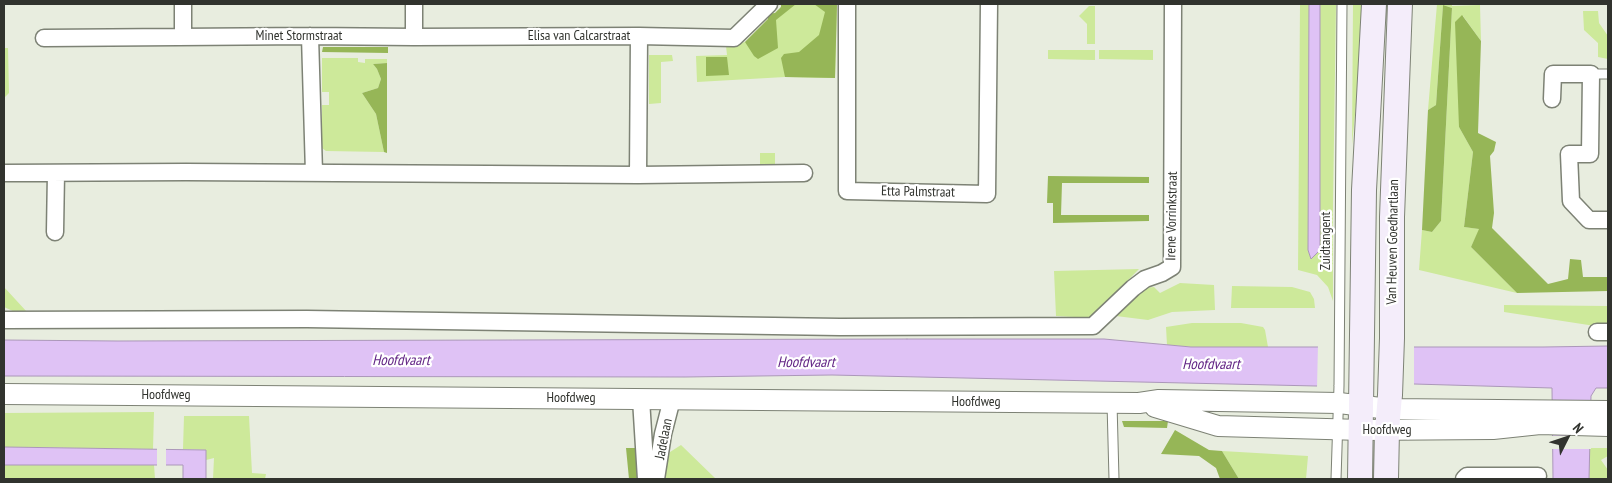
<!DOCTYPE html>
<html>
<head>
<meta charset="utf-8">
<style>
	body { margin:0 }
	#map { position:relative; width:1612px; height:483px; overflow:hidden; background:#e8eddf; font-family:"PT Sans Narrow",sans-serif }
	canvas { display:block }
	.frame { position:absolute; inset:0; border:5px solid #31332e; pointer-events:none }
	.north { position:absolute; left:1542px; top:413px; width:50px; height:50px; -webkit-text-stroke:4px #fff; paint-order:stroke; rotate:49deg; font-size:14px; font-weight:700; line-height:20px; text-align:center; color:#31332e }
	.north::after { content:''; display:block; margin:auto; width:18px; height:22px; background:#31332e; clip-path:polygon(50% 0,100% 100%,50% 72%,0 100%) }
</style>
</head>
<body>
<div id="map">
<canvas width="1612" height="483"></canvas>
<div class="frame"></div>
<div class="north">N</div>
</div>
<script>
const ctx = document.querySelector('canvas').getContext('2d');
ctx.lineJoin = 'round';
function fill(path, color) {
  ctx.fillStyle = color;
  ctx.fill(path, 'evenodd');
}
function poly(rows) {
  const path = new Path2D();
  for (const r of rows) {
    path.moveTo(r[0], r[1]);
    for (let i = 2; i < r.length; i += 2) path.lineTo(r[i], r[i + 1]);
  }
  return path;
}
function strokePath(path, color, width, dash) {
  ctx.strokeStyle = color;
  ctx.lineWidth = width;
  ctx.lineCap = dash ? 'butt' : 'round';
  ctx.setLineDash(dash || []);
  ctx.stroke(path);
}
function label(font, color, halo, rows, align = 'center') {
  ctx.font = font + ' "PT Sans Narrow",sans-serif';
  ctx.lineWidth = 4.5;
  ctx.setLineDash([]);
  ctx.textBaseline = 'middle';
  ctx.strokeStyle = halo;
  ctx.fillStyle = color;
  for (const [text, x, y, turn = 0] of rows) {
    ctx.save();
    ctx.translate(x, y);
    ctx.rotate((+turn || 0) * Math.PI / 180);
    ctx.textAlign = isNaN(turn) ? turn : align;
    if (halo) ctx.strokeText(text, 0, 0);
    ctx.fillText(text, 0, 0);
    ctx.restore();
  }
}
fill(poly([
	[781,4,837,4,835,78,785,77,697,82,696,56,727,55,726,46,745,42,768,19,768,14,775,13,781,7],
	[1300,4,1336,4,1333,205,1333,301,1328,287,1317,275,1298,270],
	[1353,4,1364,4,1365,12,1352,145],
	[1437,4,1452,4,1452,6,1480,5,1481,41,1463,16,1459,127,1473,152,1464,227,1480,229,1471,247,1517,293,1419,270,1422,230,1432,232,1441,221,1452,8,1443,5,1436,105,1428,110],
	[1089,6,1095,6,1095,44,1087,44,1087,24,1079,16],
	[1583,11,1598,11,1599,23,1608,36,1608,59,1598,57,1598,43,1584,30],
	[4,48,8,48,9,93,4,98],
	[1048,50,1095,50,1095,60,1048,59],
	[1099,50,1153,50,1153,60,1099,59],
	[649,55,672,55,673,61,661,62,661,103,649,104],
	[322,58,358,58,358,62,365,63,365,59,387,59,387,63,373,64,377,69,381,79,378,88,362,93,376,114,384,152,326,151,322,148,322,105,329,105,329,92,322,92],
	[760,153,775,153,775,165,760,165],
	[1139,269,1091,318,1056,316,1054,271],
	[1180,283,1214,285,1215,310,1172,312,1148,320,1116,316,1144,288,1154,287,1160,293],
	[1232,286,1292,287,1310,292,1314,299,1315,308,1231,308],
	[4,287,27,312,26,317,4,307],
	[1504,305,1608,306,1608,326,1595,326,1504,312],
	[1192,323,1241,323,1263,327,1265,330,1268,347,1191,347,1167,345,1166,327],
	[154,412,153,449,4,447,4,413],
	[184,416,249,416,252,473,266,474,265,479,213,479,214,458,206,460,206,450,183,449],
	[681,445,716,479,663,479,670,452],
	[1589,448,1608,448,1608,456,1601,460,1608,470,1608,479,1589,479],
	[1222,451,1308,456,1306,479,1239,479],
	[4,465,154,465,155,479,4,479]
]), '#cde99a');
fill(poly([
	[781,4,796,4,776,20,778,48,758,59,754,56,745,42,768,19,768,14,775,13,781,7],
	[814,4,837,4,835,78,785,77,781,58,784,54,799,52,819,35,825,12],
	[1443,5,1452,8,1441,221,1432,232,1422,230,1428,110,1436,105],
	[1462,15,1481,41,1478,133,1496,142,1494,151,1490,156,1494,213,1492,228,1548,284,1568,279,1570,259,1581,260,1583,277,1608,277,1608,291,1517,293,1471,247,1479,229,1464,227,1473,152,1459,127,1455,22],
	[323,47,388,47,388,53,322,52],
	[706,57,727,57,729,75,706,76],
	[387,63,387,153,384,152,376,114,362,93,378,88,381,79,377,69,373,64],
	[1048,176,1149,177,1149,183,1062,183,1061,215,1149,215,1149,221,1053,223,1053,203,1047,203],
	[1122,421,1168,421,1167,428,1124,427],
	[1175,430,1209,450,1222,451,1239,479,1220,479,1216,468,1199,456,1161,454],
	[626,448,636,448,637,479,629,479]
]), '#96b657');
const water = poly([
	[1309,4,1320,4,1320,250,1311,259,1308,250,1309,4],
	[907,339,1104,339,1191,347,1543,347,1608,346,1608,388,1596,388,1591,396,1589,479,1553,479,1552,388,1414,384,1316,386,832,375,685,377,4,376,4,340,117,341,907,339],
	[4,447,206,450,206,479,183,479,183,465,4,465,4,447]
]);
fill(water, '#dfc2f5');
strokePath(water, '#ab97b9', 1);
fill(poly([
	[1318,344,1414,344,1414,387,1317,388],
	[1551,436,1592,436,1591,449,1551,449],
	[157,447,166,447,166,467,157,467]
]), '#e8eddf');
const service = poly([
	[1591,74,1608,74],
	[1112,403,1114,479],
	[1336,479,1339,386,1342,4]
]);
const minor = poly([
	[183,4,183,37],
	[414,4,414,37],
	[847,4,847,191,987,194,989,4],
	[310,36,314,173],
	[639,36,734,38,769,4],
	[44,38,310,36,414,37,639,36,638,175],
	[1552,99,1553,74,1591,74,1590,154,1569,154,1571,201,1589,220,1608,220],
	[4,173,186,172,638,175,804,173],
	[55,232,56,173],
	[4,320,307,319,840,327,1093,326,1133,288,1145,279,1162,273,1172,267,1173,4],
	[1597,332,1608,332],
	[641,399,646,479],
	[656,479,663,434,672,399],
	[1464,479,1467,476,1538,476]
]);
const tertiary = poly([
	[4,394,1139,403,1159,400,1339,403,1389,409,1608,411],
	[1155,407,1218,426,1362,430,1493,429,1540,424,1608,426]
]);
const secondary = poly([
	[1360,479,1364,190,1374,4],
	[1386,479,1387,430,1390,395,1392,338,1392,217,1400,4]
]);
strokePath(service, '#7d8275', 11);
strokePath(minor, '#7d8275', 19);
strokePath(tertiary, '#7d8275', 22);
strokePath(secondary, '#7d8275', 26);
strokePath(service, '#fff', 9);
strokePath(minor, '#fff', 16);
strokePath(tertiary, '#fff', 20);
strokePath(secondary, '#f4edfa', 24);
label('14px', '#31332e', '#fff', [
	["Minet Stormstraat",299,36],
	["Elisa van Calcarstraat",579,36],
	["Etta Palmstraat",918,192,1],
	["Irene Vorrinkstraat",1172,216,-89],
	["Zuidtangent",1326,241,-90],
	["Van Heuven Goedhartlaan",1393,242,-89],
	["Hoofdweg",166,395],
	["Hoofdweg",571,398],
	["Hoofdweg",976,402],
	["Hoofdweg",1387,430],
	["Jadelaan",664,439,-79]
]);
label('italic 15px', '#612384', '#fff', [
	["Hoofdvaart",401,361],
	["Hoofdvaart",806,363],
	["Hoofdvaart",1211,365]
]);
</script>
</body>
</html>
